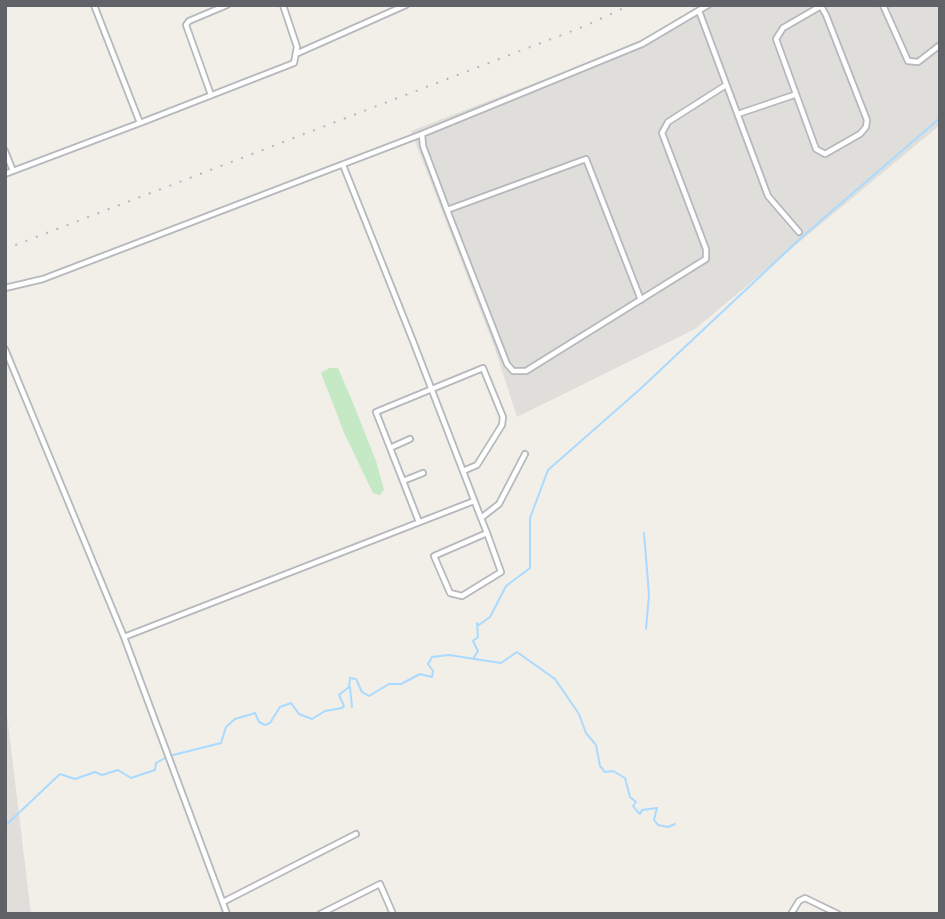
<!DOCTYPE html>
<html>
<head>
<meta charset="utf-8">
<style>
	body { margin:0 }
	#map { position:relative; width:945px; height:919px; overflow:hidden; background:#f1efe8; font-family:"Sofia Sans Condensed",sans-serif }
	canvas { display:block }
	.frame { position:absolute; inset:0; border:7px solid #5f6368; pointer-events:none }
</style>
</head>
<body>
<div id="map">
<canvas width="945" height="919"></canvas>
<div class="frame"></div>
</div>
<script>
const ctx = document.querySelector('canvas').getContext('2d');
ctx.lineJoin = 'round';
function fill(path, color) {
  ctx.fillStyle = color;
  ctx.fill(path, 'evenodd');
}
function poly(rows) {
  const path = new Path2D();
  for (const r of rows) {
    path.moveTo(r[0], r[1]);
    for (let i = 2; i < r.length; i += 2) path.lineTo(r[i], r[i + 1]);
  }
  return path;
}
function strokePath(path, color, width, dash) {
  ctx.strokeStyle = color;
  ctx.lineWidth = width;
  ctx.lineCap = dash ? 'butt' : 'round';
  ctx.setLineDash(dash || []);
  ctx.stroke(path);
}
fill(poly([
	[700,5,940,5,940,125,695,329,517,417,494,346,411,131,643,41],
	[6,707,31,914,5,914]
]), '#e0deda');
fill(poly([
	[329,368,338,368,353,403,376,461,384,490,380,495,373,493,345,435,321,373]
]), '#c5e8c5');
strokePath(poly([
	[644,533,649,595,646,629],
	[473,659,478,651,473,641,478,637,477,623,479,625,490,617,506,586,530,568,530,518,548,470,638,391,802,237,940,118],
	[350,687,352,707],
	[173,755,221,743,226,727,235,719,252,714,255,713,259,722,265,725,270,723,280,707,291,703,299,714,312,719,325,711,342,708,344,706,339,695,349,687,350,678,356,679,362,692,369,696,389,684,401,684,420,674,432,677,433,671,428,664,432,657,449,655,501,663,517,652,555,679,579,714,586,733,596,745,600,766,605,772,613,771,625,778,630,797,636,802,633,806,637,811,640,814,642,810,657,808,654,820,658,825,668,827,675,824],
	[5,826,60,774,75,779,95,772,102,775,118,770,131,778,155,770,156,763,165,758]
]), '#aadaff', 2);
const street = poly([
	[94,5,140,123,294,63,297,47,283,5],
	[708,5,642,44,422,134,423,146,447,210,507,364,513,371,526,371,706,259,706,249,662,133,668,122,726,85],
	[821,5,821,6,826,15,867,120,866,127,860,134,825,154,816,149,776,39,783,28,821,6],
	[883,5,908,61,918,62,940,45],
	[699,11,768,196,799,232],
	[298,53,406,5],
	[211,95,186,25,189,21,227,5],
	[738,114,794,95],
	[5,151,13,171],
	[343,165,413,341,481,518,487,533,501,572,462,596,450,593,434,556,487,533],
	[5,174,140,123],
	[447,210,586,159,641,300],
	[5,288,43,279,422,134],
	[5,349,124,637,227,914],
	[390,448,410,439],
	[403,481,423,473],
	[481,518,499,504,525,454],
	[419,522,376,412,483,368,503,417,502,425,477,465,463,471],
	[124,637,474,501],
	[223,902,356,834],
	[320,914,380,884,393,914],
	[791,914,799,901,805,898,838,914]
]);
strokePath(street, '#b5b8bc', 8);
strokePath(street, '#fff', 4.5);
strokePath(poly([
	[5,249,585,26,630,5]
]), '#b6b7b8', 2, [2, 9]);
</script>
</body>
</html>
